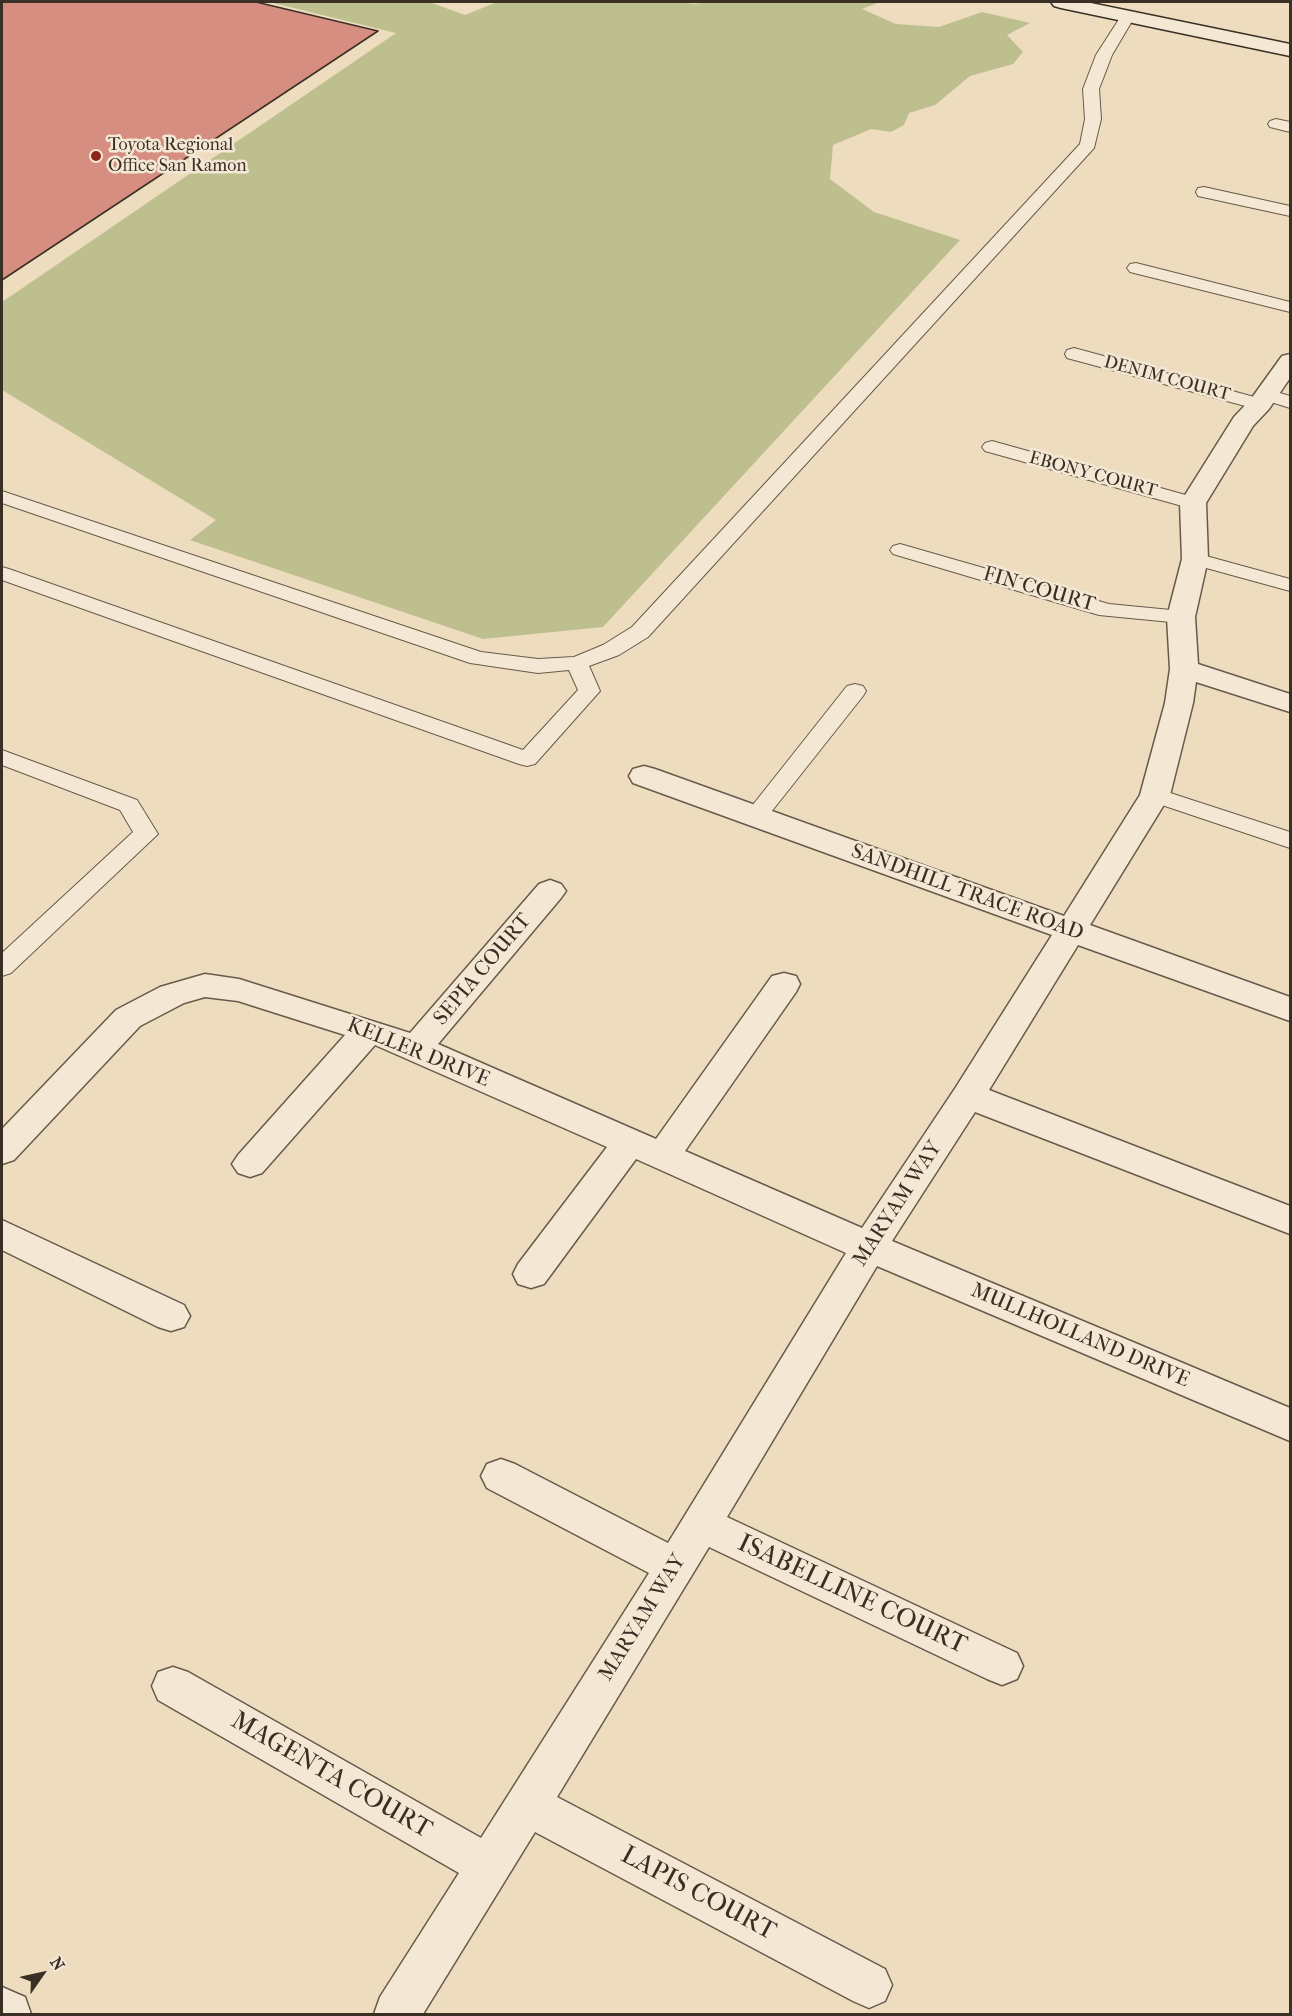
<!DOCTYPE html>
<html>
<head>
<meta charset="utf-8">
<style>
	body { margin:0 }
	#map { position:relative; width:1292px; height:2016px; overflow:hidden; background:#eedcbe; font-family:"IM FELL French Canon",serif }
	canvas { display:block }
	.frame { position:absolute; inset:0; border:3px solid #3a2f25; pointer-events:none }
	.north { position:absolute; left:12px; top:1944px; width:60px; height:60px; -webkit-text-stroke:4px #f4e8d5; paint-order:stroke; rotate:56deg; font-size:16px; font-weight:700; line-height:24px; text-align:center; color:#3a2f25 }
	.north::after { content:''; display:block; margin:auto; width:21px; height:27px; background:#3a2f25; clip-path:polygon(50% 0,100% 100%,50% 72%,0 100%) }
</style>
</head>
<body>
<div id="map">
<canvas width="1292" height="2016"></canvas>
<div class="frame"></div>
<div class="north">N</div>
</div>
<script>
const ctx = document.querySelector('canvas').getContext('2d');
ctx.lineJoin = 'round';
function fill(path, color) {
  ctx.fillStyle = color;
  ctx.fill(path, 'evenodd');
}
function poly(rows) {
  const path = new Path2D();
  for (const r of rows) {
    path.moveTo(r[0], r[1]);
    for (let i = 2; i < r.length; i += 2) path.lineTo(r[i], r[i + 1]);
  }
  return path;
}
function strokePath(path, color, width, dash) {
  ctx.strokeStyle = color;
  ctx.lineWidth = width;
  ctx.lineCap = dash ? 'butt' : 'round';
  ctx.setLineDash(dash || []);
  ctx.stroke(path);
}
function label(font, color, halo, rows, align = 'center') {
  ctx.font = font + ' "IM FELL French Canon",serif';
  ctx.lineWidth = 5;
  ctx.setLineDash([]);
  ctx.textBaseline = 'middle';
  ctx.strokeStyle = halo;
  ctx.fillStyle = color;
  for (const [text, x, y, turn = 0] of rows) {
    ctx.save();
    ctx.translate(x, y);
    ctx.rotate((+turn || 0) * Math.PI / 180);
    ctx.textAlign = isNaN(turn) ? turn : align;
    if (halo) ctx.strokeText(text, 0, 0);
    ctx.fillText(text, 0, 0);
    ctx.restore();
  }
}
fill(poly([
	[269,2,429,2,465,15,497,2,676,2,695,4,706,2,880,2,862,9,896,24,939,27,982,12,1030,23,1007,35,1023,52,1013,64,970,76,935,105,909,113,904,125,891,132,871,129,833,145,830,179,874,212,960,240,603,627,483,639,190,540,216,520,2,390,2,302,396,33]
]), '#bebf8e');
const building = poly([
	[2,2,256,2,378,31,2,280,2,2]
]);
fill(building, '#d58e80');
strokePath(building, '#3a2f25', 1.5);
const lane = poly([
	[1128,12,1135,16,1112,55,1099,89,1101,119,1094,148,648,637,619,655,589,666,600,691,535,764,527,766,519,764,2,580,2,567,9,569,523,750,578,690,569,670,538,673,470,663,2,503,2,491,481,652,538,659,574,657,603,645,632,627,1080,144,1085,119,1083,89,1096,55,1123,13,1128,12],
	[1276,119,1290,122,1290,132,1270,127,1268,124,1270,121,1276,119],
	[1204,187,1290,206,1290,216,1198,196,1196,192,1198,188,1204,187],
	[1136,263,1290,302,1290,312,1130,272,1127,268,1130,264,1136,263],
	[1074,348,1258,398,1257,395,1259,391,1273,391,1290,396,1290,408,1268,401,1270,404,1267,408,1260,410,1067,358,1065,354,1067,350,1074,348],
	[992,441,1200,499,1203,503,1200,507,1193,509,985,451,982,447,985,443,992,441],
	[900,544,1109,604,1181,611,1189,612,1192,617,1189,622,1181,623,1099,615,893,554,890,550,893,546,900,544],
	[1195,553,1290,579,1290,591,1188,563,1185,559,1188,555,1195,553],
	[855,684,863,686,866,691,863,696,764,821,756,824,748,821,744,816,748,811,847,686,855,684],
	[2,750,137,800,158,834,11,973,2,976,2,953,133,832,120,810,2,765,2,750],
	[1155,788,1290,832,1290,848,1147,800,1143,795,1147,790,1155,788]
]);
const street = poly([
	[1290,354,1290,378,1269,409,1253,426,1206,503,1208,559,1195,617,1198,664,1290,694,1290,712,1196,682,1193,703,1170,795,1090,925,1290,997,1290,1021,1078,945,989,1090,1290,1206,1290,1234,975,1112,892,1241,1290,1408,1290,1441,877,1266,727,1517,1017,1653,1023,1666,1017,1679,1002,1685,987,1679,709,1547,557,1797,885,1969,892,1985,885,2001,869,2008,853,2001,535,1832,423,2014,374,2014,380,1997,459,1873,158,1700,152,1686,158,1672,173,1667,188,1672,481,1838,649,1573,487,1488,481,1476,487,1464,501,1459,515,1464,668,1543,846,1253,636,1159,544,1284,531,1288,518,1284,513,1274,518,1264,607,1147,375,1045,262,1173,250,1177,238,1173,232,1164,238,1155,345,1035,238,1001,205,997,184,1003,140,1026,14,1160,2,1164,2,1129,116,1010,160,987,205,974,239,979,410,1033,539,884,550,880,561,884,566,891,561,898,438,1044,656,1139,772,976,784,973,796,976,800,984,796,992,685,1151,862,1228,956,1087,1052,935,633,783,629,776,633,769,644,766,655,769,1064,916,1140,795,1165,703,1170,669,1167,617,1182,559,1180,503,1234,417,1251,399,1282,356,1290,354],
	[2,1220,184,1305,190,1316,184,1327,171,1331,158,1327,2,1250,2,1220],
	[2,1987,25,1997,31,2014,2,2014,2,1987]
]);
const secondary = poly([
	[1051,2,1086,2,1290,44,1290,56,1061,8,1054,6,1051,2]
]);
strokePath(lane, '#675a4b', 2);
strokePath(street, '#675a4b', 3);
strokePath(secondary, '#3a2f25', 3);
fill(lane, '#f4e8d5');
fill(street, '#f4e8d5');
fill(secondary, '#f4e8d5');
for (const [x, y, r, color] of [
	[96,156,6,"#8f2418"]
]) {
  const dot = new Path2D();
  dot.arc(x, y, r, 0, 2 * Math.PI);
  ctx.fillStyle = color;
  ctx.fill(dot);
  strokePath(dot, '#f4e8d5', 2);
}
label('18px', '#3a2f25', '#f4e8d5', [
	["Toyota Regional",108,146],
	["Office San Ramon",108,167]
], 'left');
label('18px', '#3a2f25', '#f4e8d5', [
	["DENIM COURT",1167,379,15],
	["EBONY COURT",1093,475,15]
]);
label('21px', '#3a2f25', '#f4e8d5', [
	["FIN COURT",1039,590,16],
	["SANDHILL TRACE ROAD",967,893,20],
	["SEPIA COURT",483,970,-50],
	["KELLER DRIVE",418,1053,22],
	["MARYAM WAY",898,1204,-57],
	["MULLHOLLAND DRIVE",1080,1336,23],
	["MARYAM WAY",643,1618,-58]
]);
label('26px', '#3a2f25', '#f4e8d5', [
	["ISABELLINE COURT",852,1595,25],
	["MAGENTA COURT",331,1776,30],
	["LAPIS COURT",698,1894,28]
]);
</script>
</body>
</html>
